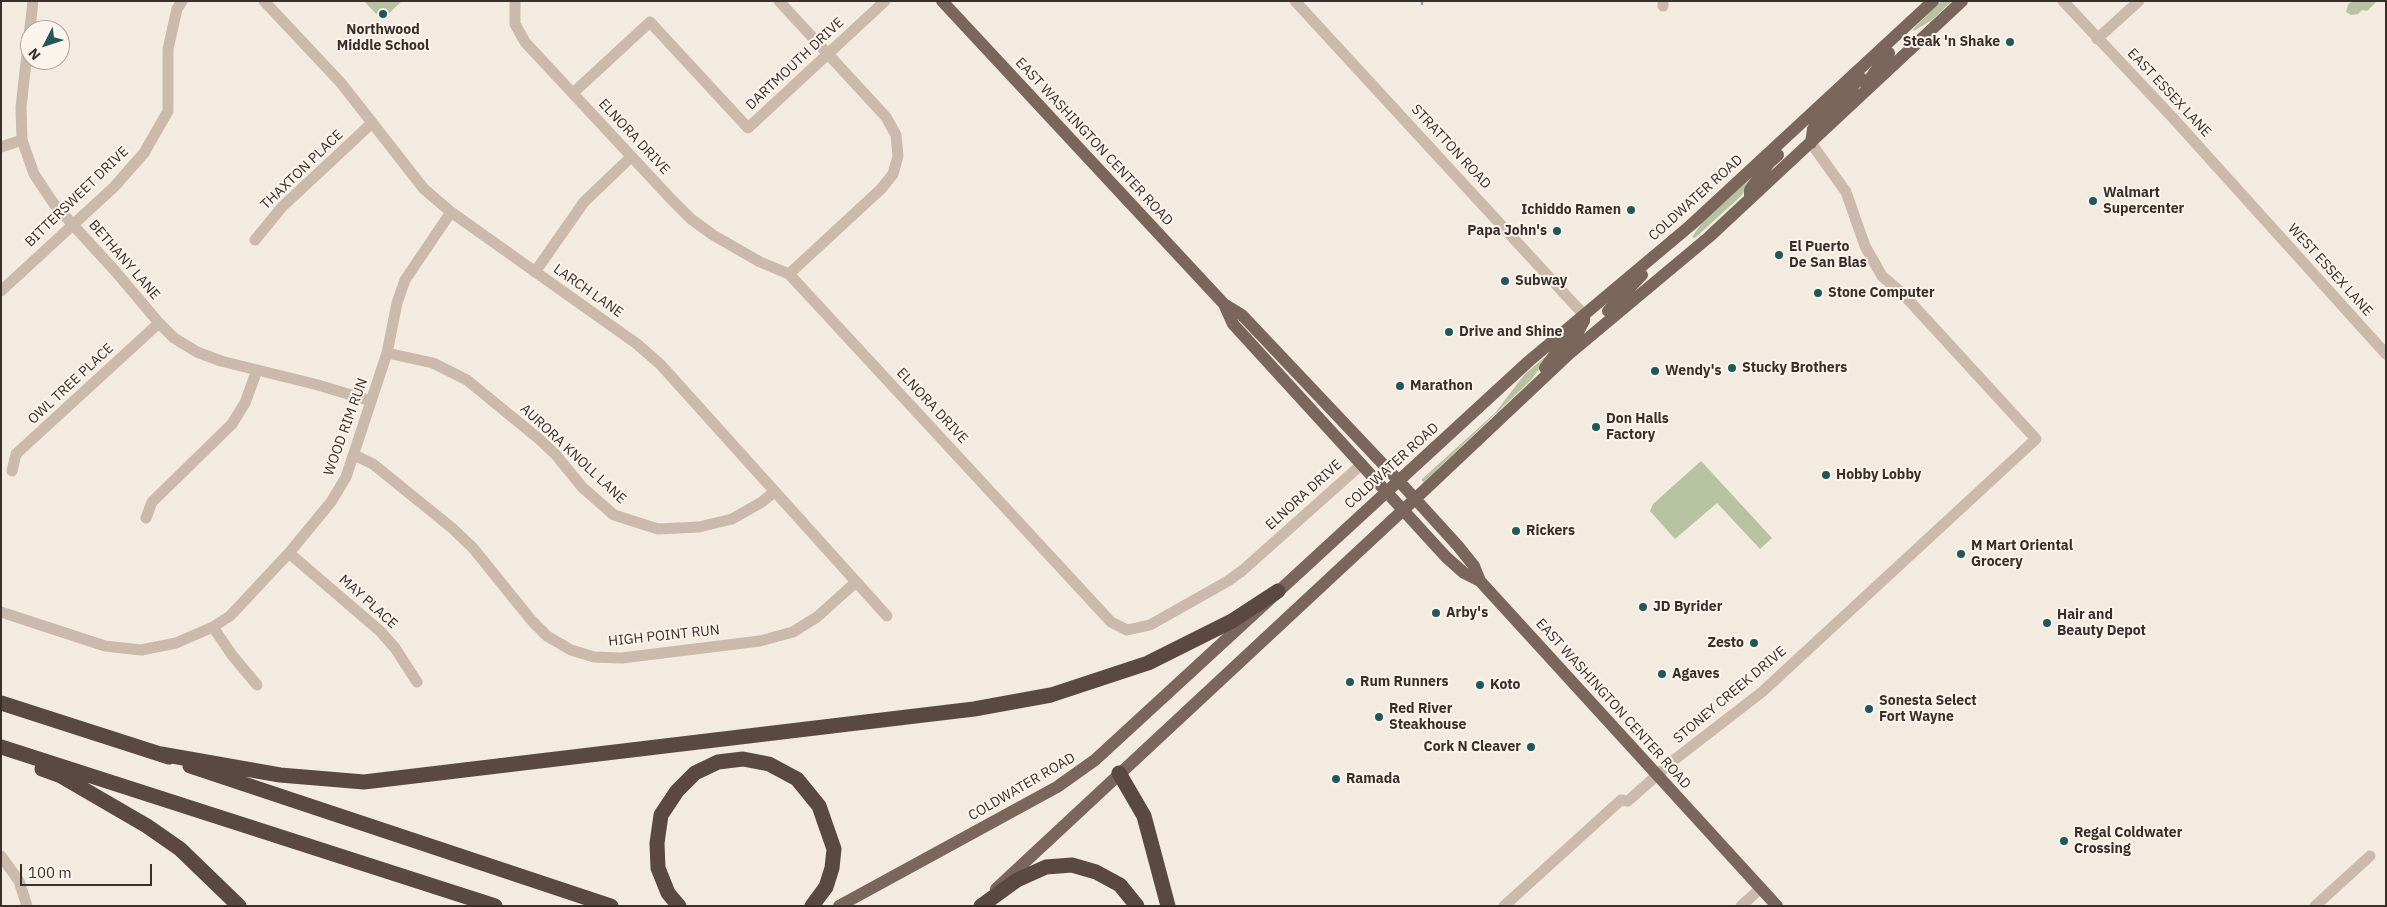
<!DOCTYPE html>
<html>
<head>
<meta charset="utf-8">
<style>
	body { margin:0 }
	#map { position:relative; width:2387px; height:907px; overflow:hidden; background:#f3eae0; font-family:"IBM Plex Sans",sans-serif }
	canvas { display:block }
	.frame { position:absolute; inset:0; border:2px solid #392f2a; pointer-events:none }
	.north { position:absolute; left:20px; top:20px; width:50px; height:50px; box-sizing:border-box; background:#faf4ec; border:1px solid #ada59e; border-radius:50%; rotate:229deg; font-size:14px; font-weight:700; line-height:20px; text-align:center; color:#392f2a }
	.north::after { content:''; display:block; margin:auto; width:18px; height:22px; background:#20575a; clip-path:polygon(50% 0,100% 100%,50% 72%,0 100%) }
	.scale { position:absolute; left:20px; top:864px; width:132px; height:22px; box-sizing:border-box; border:2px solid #392f2a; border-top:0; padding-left:6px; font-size:15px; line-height:18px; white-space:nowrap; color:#392f2a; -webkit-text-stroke:4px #faf4ec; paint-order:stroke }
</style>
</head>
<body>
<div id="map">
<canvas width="2387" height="907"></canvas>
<div class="frame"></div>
<div class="north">N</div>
<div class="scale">100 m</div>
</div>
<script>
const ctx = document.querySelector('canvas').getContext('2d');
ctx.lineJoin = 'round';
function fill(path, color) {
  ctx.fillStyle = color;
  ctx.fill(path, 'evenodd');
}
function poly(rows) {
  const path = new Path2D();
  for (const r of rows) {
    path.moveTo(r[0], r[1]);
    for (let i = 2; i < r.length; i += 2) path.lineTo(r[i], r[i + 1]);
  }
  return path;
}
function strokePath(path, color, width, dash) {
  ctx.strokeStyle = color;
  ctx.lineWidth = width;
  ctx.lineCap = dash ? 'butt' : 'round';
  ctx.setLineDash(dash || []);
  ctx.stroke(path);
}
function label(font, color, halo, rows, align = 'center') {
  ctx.font = font + ' "IBM Plex Sans",sans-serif';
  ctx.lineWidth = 4;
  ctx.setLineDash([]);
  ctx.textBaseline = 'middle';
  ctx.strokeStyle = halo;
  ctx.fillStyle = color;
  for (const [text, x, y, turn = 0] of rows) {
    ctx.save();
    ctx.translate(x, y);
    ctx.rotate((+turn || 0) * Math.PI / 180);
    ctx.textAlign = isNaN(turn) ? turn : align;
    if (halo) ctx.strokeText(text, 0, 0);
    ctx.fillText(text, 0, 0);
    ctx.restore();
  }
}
fill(poly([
	[364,1,402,1,382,20],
	[1941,1,1952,1,1932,20,1914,31,1913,29],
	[2352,1,2377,1,2367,11,2362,10,2358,14,2351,15,2346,12,2348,5],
	[1763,167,1741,196,1695,238,1692,237,1704,220],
	[1553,350,1531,380,1424,482,1422,481,1422,479,1495,413,1524,375],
	[1701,461,1772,538,1760,549,1717,503,1675,539,1650,511,1653,504]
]), '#b7c2a0');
strokePath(poly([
	[1422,4,1422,1]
]), '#7faeb0', 2.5);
strokePath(poly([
	[33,1,21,107,22,140,34,174,54,204,116,272,159,323,174,338,197,352,221,361,318,385,371,401],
	[264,1,341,83,424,189,451,212,637,344,660,364,887,616],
	[515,1,515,24,525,42,671,199,691,219,713,235,760,262,789,274,1111,622,1127,630,1150,625,1228,581,1243,570,1362,464],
	[779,1,886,117,896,135,898,156,893,174,881,189,789,274],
	[1295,1,1584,315],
	[2063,1,2173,118,2386,354],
	[1663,6,1663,1],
	[2097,39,2139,1],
	[573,93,650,22,748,128,885,1],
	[1,147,22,140],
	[255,240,282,207,372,123],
	[535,272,584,202,631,157],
	[1,291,114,187,144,153,168,111,168,49,177,9,182,1],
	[387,353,433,363,467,380,539,439,556,455,582,487,614,515,658,529,699,527,732,519,762,502,774,492],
	[354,455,373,464,452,528,473,548,532,621,547,636,571,650,594,657,622,658,760,641,793,632,817,617,856,582],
	[12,471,16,454,159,323],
	[146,518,152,502,232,424,245,403,257,370],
	[289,553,380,631,395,648,417,682],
	[1,612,105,646,141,650,176,643,213,627,230,616,289,553,331,502,346,477,387,353,397,303,405,280,451,212],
	[213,627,232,655,257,685],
	[1,856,19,881,27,906],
	[1504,906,1621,800,1628,801,1674,760,1762,692,2036,439,1903,294,1882,276,1865,246,1846,192,1811,143],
	[1741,906,1761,888],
	[2315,906,2370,856]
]), '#cbbaab', 11);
strokePath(poly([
	[942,1,1224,304,1242,315,1398,480,1458,546,1474,566,1480,581,1777,906],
	[1866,84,1889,53],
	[1811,143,1813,129,1817,123,1850,90,1860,77],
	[1750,198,1750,190,1769,163,1778,155],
	[1224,304,1233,324,1446,557,1464,573,1480,581],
	[1608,311,1642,275],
	[1545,368,1561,346,1578,332,1584,321,1584,315],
	[996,889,1415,499,1569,354,1709,237,1962,1],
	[839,906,1057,787,1095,760,1529,361,1691,225,1933,1]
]), '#7b665c', 12);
strokePath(poly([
	[1,703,169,757],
	[1,747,495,906],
	[161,754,280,775,364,782,974,709,1051,695,1148,663,1232,621,1278,591],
	[190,766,611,906],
	[42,769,61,776,147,826,180,849,239,906],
	[1119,773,1144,816,1168,906],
	[679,906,668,893,658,868,657,843,661,815,677,791,695,773,718,762,743,759,769,764,797,779,819,806,834,849,832,868,826,887,812,906],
	[981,906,1017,880,1046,867,1072,865,1096,872,1120,885,1137,906]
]), '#5a4942', 15);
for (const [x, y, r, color] of [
	[383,14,5,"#20575a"],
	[2010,42,5,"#20575a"],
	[2093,201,5,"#20575a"],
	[1631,210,5,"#20575a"],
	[1557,231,5,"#20575a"],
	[1779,255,5,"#20575a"],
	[1505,281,5,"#20575a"],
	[1818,293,5,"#20575a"],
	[1449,332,5,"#20575a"],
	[1732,368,5,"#20575a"],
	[1655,371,5,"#20575a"],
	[1400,386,5,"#20575a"],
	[1596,427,5,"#20575a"],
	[1826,475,5,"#20575a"],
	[1516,531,5,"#20575a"],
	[1961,554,5,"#20575a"],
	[1643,607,5,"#20575a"],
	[1436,613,5,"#20575a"],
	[2047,623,5,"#20575a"],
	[1754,643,5,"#20575a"],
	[1662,674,5,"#20575a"],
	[1350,682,5,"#20575a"],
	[1480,685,5,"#20575a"],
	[1869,709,5,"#20575a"],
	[1379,717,5,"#20575a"],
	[1531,747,5,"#20575a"],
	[1336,779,5,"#20575a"],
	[2064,841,5,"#20575a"]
]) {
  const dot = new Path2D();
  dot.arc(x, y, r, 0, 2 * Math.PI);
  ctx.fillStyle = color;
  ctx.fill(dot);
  strokePath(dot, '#faf4ec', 2);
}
label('bold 14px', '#392f2a', '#faf4ec', [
	["Northwood",383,30,"center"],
	["Middle School",383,46,"center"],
	["Steak 'n Shake",2000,42,"right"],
	["Walmart",2103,193],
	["Supercenter",2103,209],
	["Ichiddo Ramen",1621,210,"right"],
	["Papa John's",1547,231,"right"],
	["El Puerto",1789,247],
	["De San Blas",1789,263],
	["Subway",1515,281],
	["Stone Computer",1828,293],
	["Drive and Shine",1459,332],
	["Stucky Brothers",1742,368],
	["Wendy's",1665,371],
	["Marathon",1410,386],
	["Don Halls",1606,419],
	["Factory",1606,435],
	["Hobby Lobby",1836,475],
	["Rickers",1526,531],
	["M Mart Oriental",1971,546],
	["Grocery",1971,562],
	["JD Byrider",1653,607],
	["Arby's",1446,613],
	["Hair and",2057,615],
	["Beauty Depot",2057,631],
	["Zesto",1744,643,"right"],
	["Agaves",1672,674],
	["Rum Runners",1360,682],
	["Koto",1490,685],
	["Sonesta Select",1879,701],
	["Fort Wayne",1879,717],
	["Red River",1389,709],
	["Steakhouse",1389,725],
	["Cork N Cleaver",1521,747,"right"],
	["Ramada",1346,779],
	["Regal Coldwater",2074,833],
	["Crossing",2074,849]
], 'left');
label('14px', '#392f2a', '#faf4ec', [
	["DARTMOUTH DRIVE",795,64,-43],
	["EAST ESSEX LANE",2169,93,47],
	["ELNORA DRIVE",634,137,47],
	["EAST WASHINGTON CENTER ROAD",1094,142,47],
	["STRATTON ROAD",1451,147,47],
	["THAXTON PLACE",302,170,-44],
	["BITTERSWEET DRIVE",77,197,-44],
	["COLDWATER ROAD",1696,198,-42],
	["BETHANY LANE",124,260,49],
	["WEST ESSEX LANE",2330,270,48],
	["LARCH LANE",588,291,35],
	["OWL TREE PLACE",71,384,-43],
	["ELNORA DRIVE",932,406,47],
	["WOOD RIM RUN",346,427,-70],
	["AURORA KNOLL LANE",573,454,43],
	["COLDWATER ROAD",1392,466,-42],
	["ELNORA DRIVE",1304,495,-42],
	["MAY PLACE",368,602,42],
	["HIGH POINT RUN",664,636,-6],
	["STONEY CREEK DRIVE",1730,695,-40],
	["EAST WASHINGTON CENTER ROAD",1613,704,48],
	["COLDWATER ROAD",1022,787,-30]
]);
</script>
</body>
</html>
